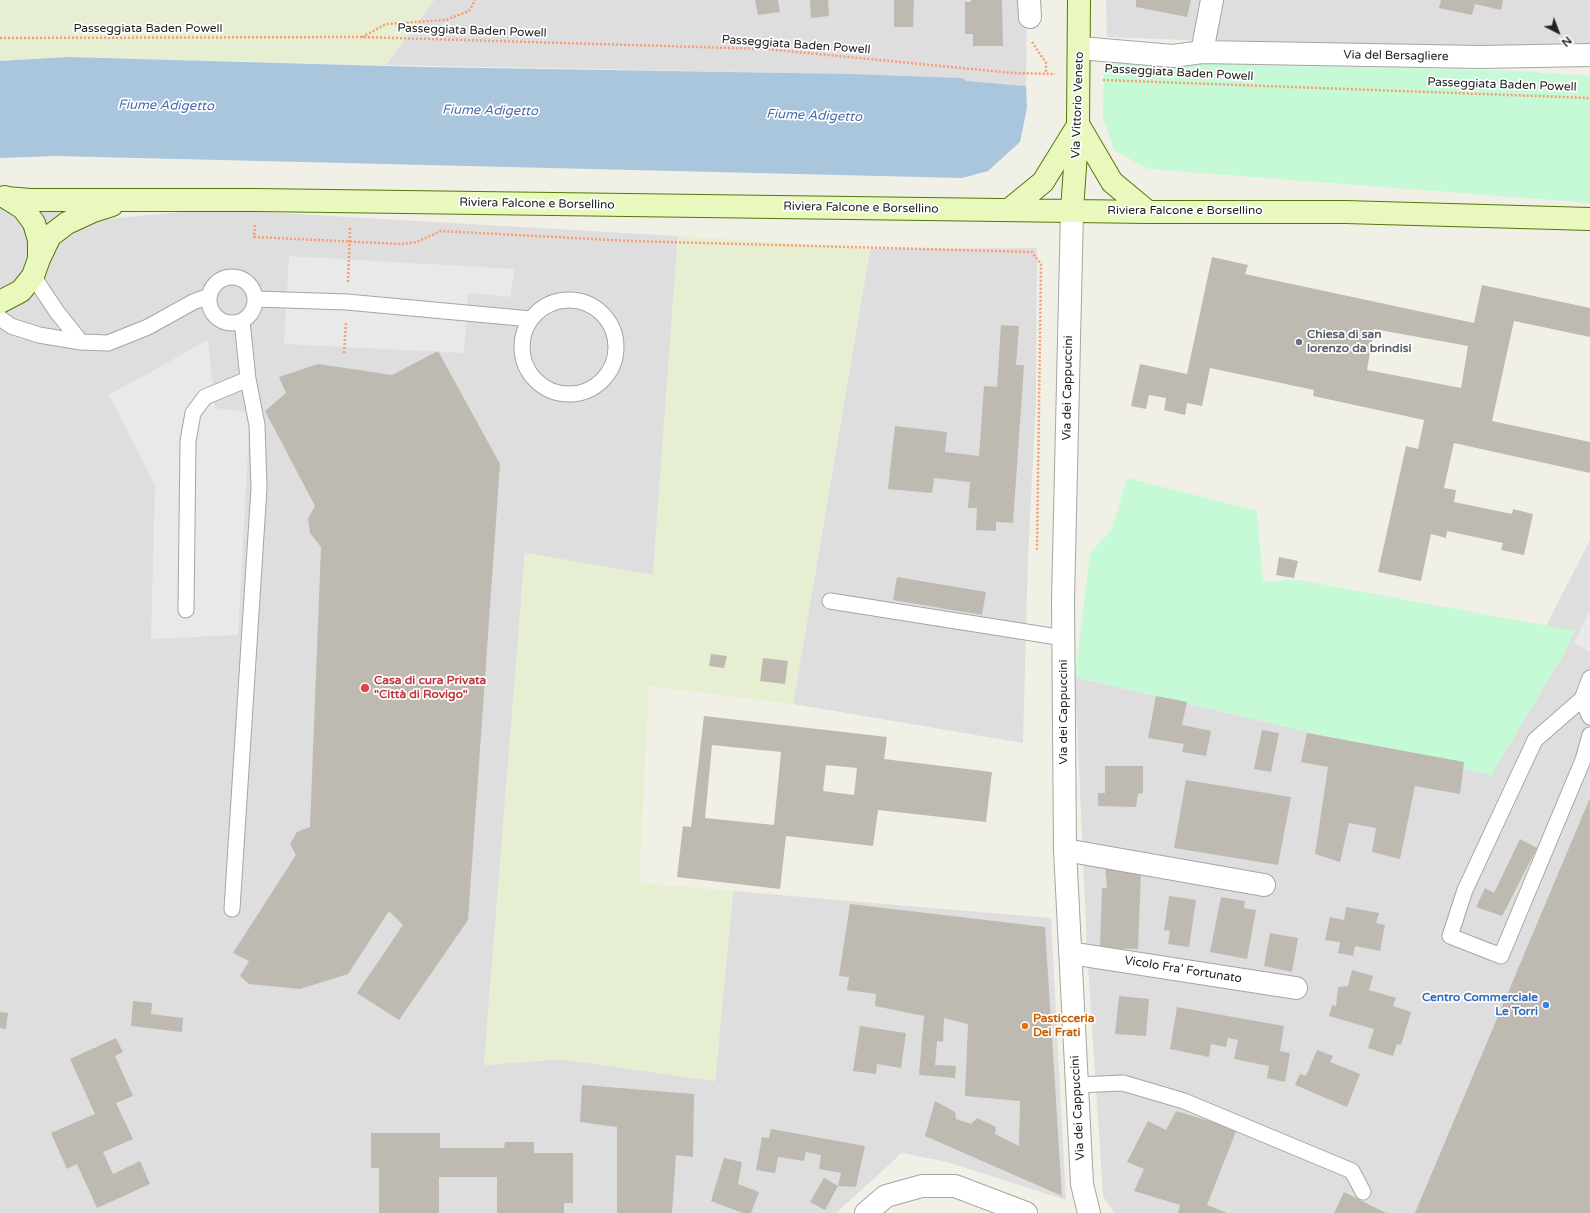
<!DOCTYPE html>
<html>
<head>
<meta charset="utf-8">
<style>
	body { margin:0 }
	#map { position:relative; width:1590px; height:1213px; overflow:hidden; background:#f1f0e7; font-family:"Varela Round",sans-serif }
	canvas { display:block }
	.north { position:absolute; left:1538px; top:12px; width:40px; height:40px; -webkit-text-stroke:3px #fff; paint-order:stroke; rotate:138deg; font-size:11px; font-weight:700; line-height:16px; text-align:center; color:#212121 }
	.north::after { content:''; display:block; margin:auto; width:14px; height:18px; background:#212121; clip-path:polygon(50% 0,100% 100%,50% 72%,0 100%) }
</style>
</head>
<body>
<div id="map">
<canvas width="1590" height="1213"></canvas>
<div class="north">N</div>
</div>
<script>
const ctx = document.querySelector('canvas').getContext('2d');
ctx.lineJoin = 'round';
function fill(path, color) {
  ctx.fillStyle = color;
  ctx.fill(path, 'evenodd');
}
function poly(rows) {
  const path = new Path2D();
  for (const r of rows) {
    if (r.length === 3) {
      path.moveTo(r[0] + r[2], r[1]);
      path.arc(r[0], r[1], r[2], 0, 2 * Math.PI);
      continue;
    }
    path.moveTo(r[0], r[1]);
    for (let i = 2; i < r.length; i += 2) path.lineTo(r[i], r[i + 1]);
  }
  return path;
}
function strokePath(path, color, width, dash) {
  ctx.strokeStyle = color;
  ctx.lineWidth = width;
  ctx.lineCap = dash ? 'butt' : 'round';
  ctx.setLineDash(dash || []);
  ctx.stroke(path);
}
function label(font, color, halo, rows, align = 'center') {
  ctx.font = font + ' "Varela Round",sans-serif';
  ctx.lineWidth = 3.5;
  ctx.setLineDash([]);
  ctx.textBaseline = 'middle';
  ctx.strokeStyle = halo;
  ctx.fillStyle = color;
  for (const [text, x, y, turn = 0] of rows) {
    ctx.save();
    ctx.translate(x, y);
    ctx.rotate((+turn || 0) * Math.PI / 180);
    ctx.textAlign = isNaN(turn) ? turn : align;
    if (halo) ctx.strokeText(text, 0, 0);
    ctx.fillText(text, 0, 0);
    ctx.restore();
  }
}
fill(poly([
	[434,0,1027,0,1026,86,967,81,962,78,852,74,386,65],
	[1106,0,1590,0,1590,61,1516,53,1107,37],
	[54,205,67,223,210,209,678,236,653,575,525,553,484,1065,561,1059,715,1081,733,891,1051,918,1066,1200,947,1162,902,1153,836,1213,0,1213,0,208],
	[1037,248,1036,401,1028,556,1023,743,793,704,870,249],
	[1590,540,1590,1213,1114,1213,1103,1196,1087,951,1075,677,1491,775,1566,650,1574,631,1546,626]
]), '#dfdede');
fill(poly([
	[0,0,434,0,386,65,67,57,0,61],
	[678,236,870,249,793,704,649,686,639,883,733,891,715,1081,561,1059,484,1065,525,553,653,575]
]), '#e7efd3');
fill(poly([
	[1104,60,1518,71,1590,76,1590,203,1148,169,1114,150,1103,118],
	[1127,478,1257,511,1263,582,1293,579,1575,631,1566,650,1491,775,1075,677,1090,553,1112,529]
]), '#c6f9d5');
fill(poly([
	[289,256,515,269,510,297,468,293,465,341,463,353,284,344],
	[208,340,215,408,250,412,238,635,151,639,155,485,109,395],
	[1590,610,1590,652,1574,643]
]), '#e9e9e9');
fill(poly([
	[67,57,423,67,852,74,962,78,967,81,1026,86,1027,108,1020,142,988,171,962,178,55,156,0,158,0,61]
]), '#a9c6dd');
fill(poly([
	[755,0,778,0,780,12,758,15],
	[810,0,828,0,829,16,811,18],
	[894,0,914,0,913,27,894,27],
	[971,0,1002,0,1003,46,973,46,973,34,965,34,965,2,971,2],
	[1136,0,1191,0,1187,17,1136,7],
	[1441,0,1503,0,1501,10,1475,4,1472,15,1439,8],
	[1212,257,1248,265,1245,274,1474,323,1482,285,1590,308,1590,337,1514,321,1492,421,1590,442,1590,473,1454,443,1444,488,1456,490,1454,502,1512,514,1513,509,1533,514,1524,555,1501,550,1503,543,1447,531,1446,538,1431,534,1421,581,1378,572,1406,446,1418,449,1424,420,1313,396,1314,390,1210,368,1202,406,1187,403,1185,415,1164,410,1166,398,1149,395,1146,409,1131,406,1140,364,1187,374],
	[1374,329,1468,346,1461,388,1367,370],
	[1001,325,1019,326,1016,365,1024,365,1013,523,996,522,996,531,976,530,977,508,968,508,970,482,934,478,932,493,888,489,895,426,947,432,945,452,979,456,984,386,997,387],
	[438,351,500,464,468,920,399,1020,357,993,403,925,389,911,348,974,300,989,249,984,240,976,249,961,233,953,296,855,290,844,297,832,310,827,321,547,310,533,308,519,315,506,265,411,286,393,279,377,318,364,392,375],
	[1279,557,1298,561,1294,578,1276,575],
	[897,577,986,592,982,615,893,600],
	[711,654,727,656,724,668,709,666],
	[763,658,788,661,785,684,760,681],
	[1156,696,1187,702,1182,725,1211,731,1206,756,1182,752,1184,744,1148,738],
	[704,716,887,737,884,759,992,772,986,822,878,810,873,846,786,836,780,889,677,877,683,826,691,827],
	[712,745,781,752,774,825,705,818],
	[826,765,857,768,854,795,823,791],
	[1262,730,1279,733,1271,772,1254,769],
	[1307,733,1464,762,1460,794,1415,786,1400,859,1372,852,1376,828,1349,823,1340,862,1315,854,1328,767,1301,762],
	[1105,766,1143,766,1143,793,1138,794,1136,807,1098,806,1098,793,1105,793],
	[1186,780,1291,797,1278,865,1174,848],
	[1590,798,1590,1213,1415,1213],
	[1520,839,1537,848,1502,916,1476,907,1485,888,1494,893],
	[1105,865,1141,871,1138,949,1100,948,1102,888,1107,888],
	[1169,896,1196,900,1189,947,1168,944,1170,931,1164,930],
	[1221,897,1245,901,1244,908,1256,910,1247,959,1210,952],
	[850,904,1045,927,1062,1196,925,1136,935,1101,955,1112,956,1119,971,1124,977,1118,996,1127,995,1134,1019,1146,1020,1101,965,1096,968,1024,944,1018,943,1042,937,1041,935,1065,956,1066,955,1078,919,1075,924,1016,875,1006,876,994,847,990,849,977,839,976],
	[1346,907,1379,913,1376,923,1385,925,1380,951,1355,946,1353,956,1338,953,1340,942,1325,940,1330,917,1344,920],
	[1270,933,1298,938,1292,972,1264,966],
	[1352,970,1373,976,1369,990,1396,998,1393,1006,1411,1012,1401,1045,1397,1044,1393,1056,1368,1048,1374,1029,1329,1016,1332,1005,1336,1006,1338,987,1348,986],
	[1119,996,1149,999,1146,1036,1115,1034],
	[133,1001,152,1003,151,1014,183,1018,182,1032,131,1026],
	[1177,1007,1284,1026,1280,1051,1290,1053,1285,1082,1267,1078,1269,1066,1234,1059,1238,1040,1228,1038,1226,1047,1211,1044,1209,1057,1170,1049],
	[0,1012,8,1013,6,1029,0,1028],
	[860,1026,906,1033,901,1068,877,1064,876,1074,853,1071],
	[116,1038,123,1052,115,1056,133,1096,116,1103,133,1139,103,1152,113,1174,140,1161,150,1184,97,1208,77,1164,67,1169,51,1133,95,1114,70,1059],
	[1317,1050,1333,1056,1330,1062,1360,1074,1347,1107,1295,1085,1300,1074,1306,1076],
	[582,1085,694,1094,693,1157,676,1155,672,1213,617,1213,617,1127,580,1122],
	[1176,1111,1237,1129,1207,1205,1227,1213,1178,1213,1180,1205,1134,1191,1144,1169,1127,1162,1148,1121,1166,1130],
	[771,1129,865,1146,856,1187,838,1186,841,1173,819,1169,821,1155,806,1152,804,1161,778,1157,775,1173,756,1170,762,1137,769,1138],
	[371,1133,440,1133,440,1148,504,1148,505,1142,534,1142,534,1153,573,1153,573,1203,564,1203,564,1213,497,1213,497,1177,439,1177,439,1213,379,1213,379,1168,371,1168],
	[724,1158,742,1162,738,1184,759,1192,751,1213,743,1213,711,1201],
	[824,1178,838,1186,825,1210,810,1202],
	[1344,1192,1386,1213,1334,1213]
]), '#beb9b1');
const lane = poly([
	[33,276,57,312,81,342],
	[232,300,23],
	[256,299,347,302,531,319],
	[569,347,47],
	[0,318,11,326,39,335,81,342,108,343,148,327,193,302,209,296],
	[830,601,1064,638],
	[186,610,188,441,193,413,205,397,248,379],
	[1590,678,1582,699,1535,740,1465,890,1450,936,1501,956,1583,760,1590,735],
	[1582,699,1590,717],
	[232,909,259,488,257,425,248,379,242,321],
	[1077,1085,1123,1083,1184,1101,1352,1171,1363,1192]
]);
const street = poly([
	[1029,0,1030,17],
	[1080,48,1173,56,1202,52,1480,57,1590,55],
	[1202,52,1212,0],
	[1072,210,1063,600,1065,850,1082,1184,1089,1213],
	[1065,850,1264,885],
	[1070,953,1296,988],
	[866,1213,886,1196,922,1186,955,1186,1026,1213]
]);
const secondary = poly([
	[1078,124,1112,182,1148,212],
	[7,198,30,200,256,200,1148,212,1345,212,1590,219],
	[1010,209,1043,182,1077,127],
	[1072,210,1078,124,1079,0],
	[39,259,50,236,67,223,93,211,112,205],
	[0,302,21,291,33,276,39,259,39,240,34,223,23,208,5,197]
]);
strokePath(lane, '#a5a5a5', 17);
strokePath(street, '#a5a5a5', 24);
strokePath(secondary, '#547807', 24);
strokePath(poly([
	[362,37,386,24,446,20,469,11,475,0],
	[0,38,361,37,766,49,1013,73,1055,74],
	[1032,42,1046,63,1046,74],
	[1103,80,1590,98],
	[255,225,254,237,401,244,417,242,441,231,630,241,1032,252,1041,264,1037,550],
	[348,282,350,228],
	[344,353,346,323]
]), '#f89c71', 2.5, [2, 2]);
strokePath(lane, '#fff', 15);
strokePath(street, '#fff', 22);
strokePath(secondary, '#e9f9bd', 22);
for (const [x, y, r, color] of [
	[1299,342,4,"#6b7280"],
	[365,688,5,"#e0444e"],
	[1546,1005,4,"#3f7fe0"],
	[1025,1026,4,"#e8710a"]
]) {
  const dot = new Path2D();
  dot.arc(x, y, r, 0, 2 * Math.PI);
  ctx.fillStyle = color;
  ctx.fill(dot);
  strokePath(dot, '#fff', 1.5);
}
label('12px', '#212121', '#fff', [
	["Passeggiata Baden Powell",148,29],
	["Passeggiata Baden Powell",472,31,2],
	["Passeggiata Baden Powell",796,45,4],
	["Via del Bersagliere",1396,56,1],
	["Passeggiata Baden Powell",1179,73,3],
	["Passeggiata Baden Powell",1502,85,2],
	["Via Vittorio Veneto",1078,105,-88],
	["Riviera Falcone e Borsellino",537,204,1],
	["Riviera Falcone e Borsellino",861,208,1],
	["Riviera Falcone e Borsellino",1185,211],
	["Via dei Cappuccini",1068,388,-89],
	["Via dei Cappuccini",1064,712,-90],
	["Vicolo Fra' Fortunato",1183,970,9],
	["Via dei Cappuccini",1078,1108,-93]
]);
label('bold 12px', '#5b616d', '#fff', [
	["Chiesa di san",1307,335],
	["lorenzo da brindisi",1307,349]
], 'left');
label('bold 12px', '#be3a42', '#fff', [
	["Casa di cura Privata",374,681],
	["\"Città di Rovigo\"",374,695]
], 'left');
label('bold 12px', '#366cbe', '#fff', [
	["Centro Commerciale",1538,998],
	["Le Torri",1538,1012]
], 'right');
label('bold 12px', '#c56008', '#fff', [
	["Pasticceria",1033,1019],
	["Dei Frati",1033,1033]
], 'left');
label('italic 13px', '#4d69b0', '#fff', [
	["Fiume Adigetto",166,106,1],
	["Fiume Adigetto",490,111,1],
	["Fiume Adigetto",814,116,2]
]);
</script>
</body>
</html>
